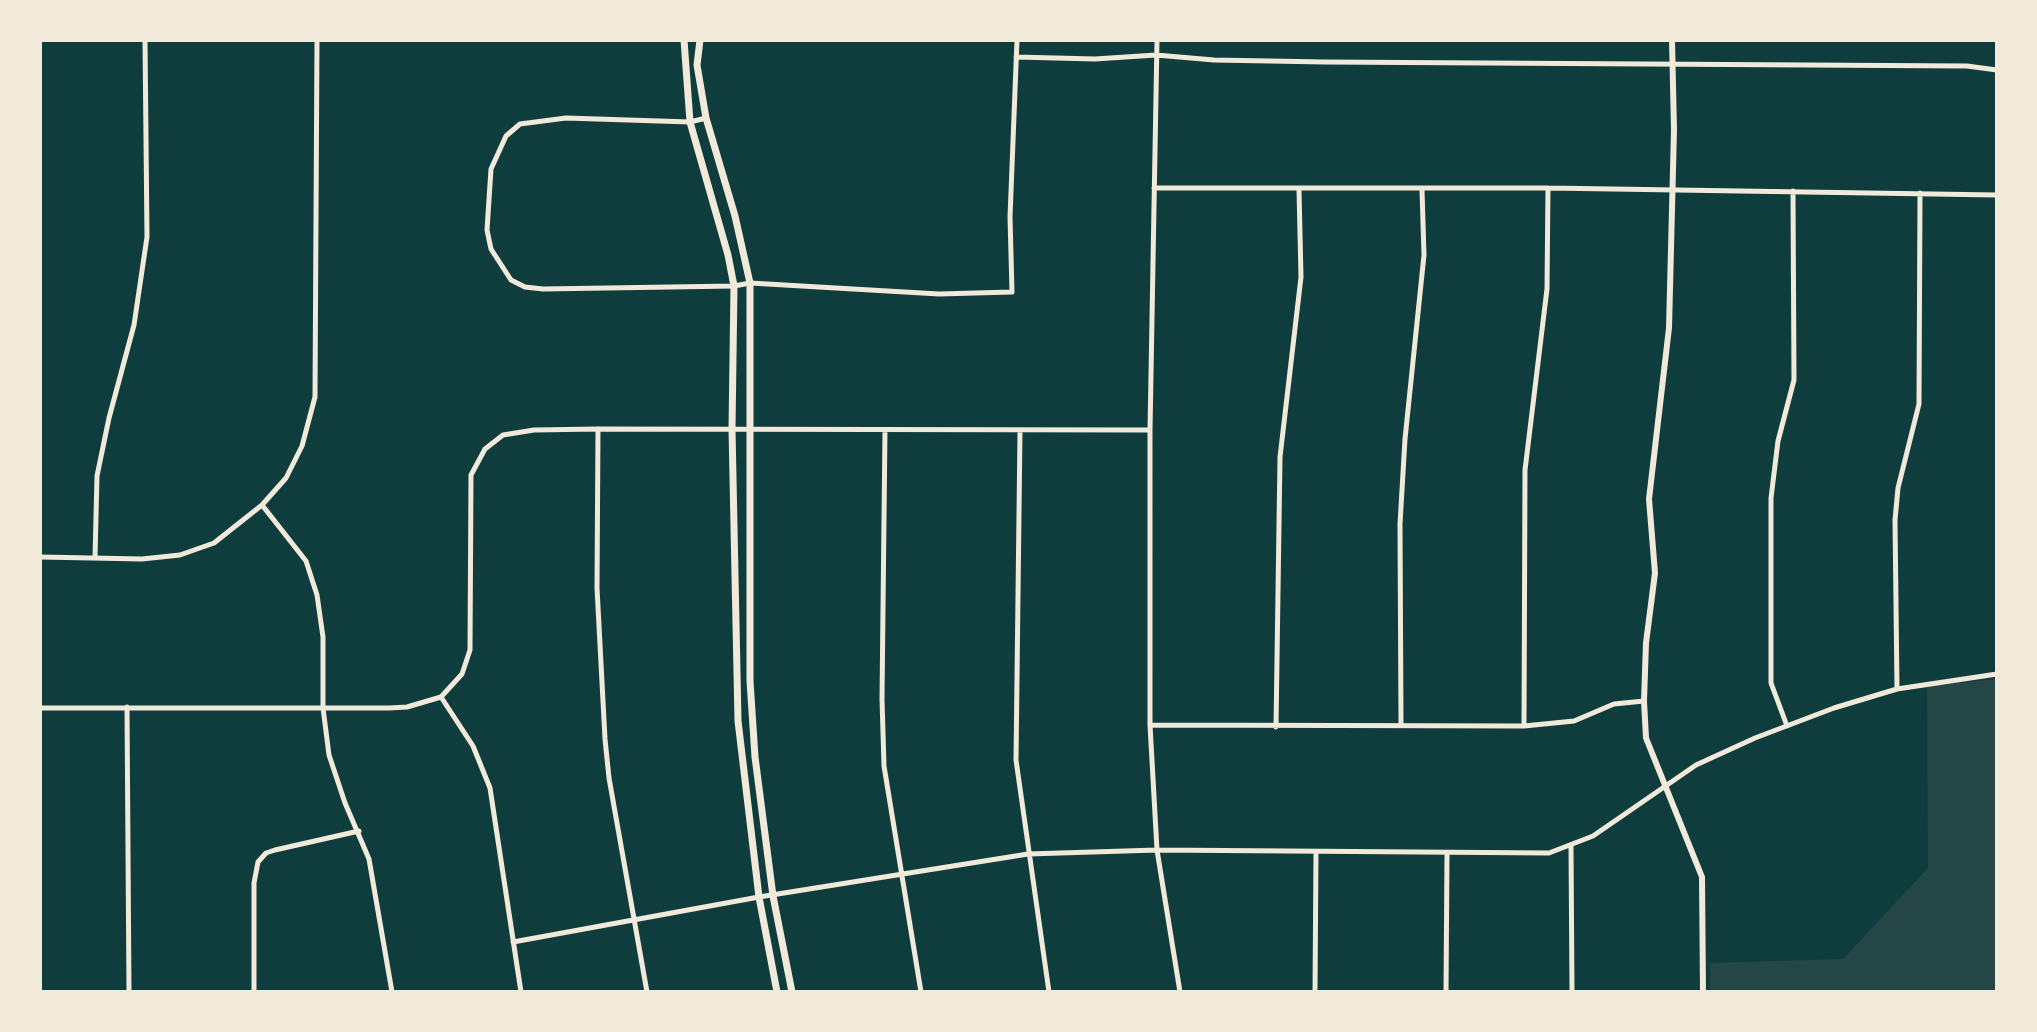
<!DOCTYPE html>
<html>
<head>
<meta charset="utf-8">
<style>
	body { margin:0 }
	#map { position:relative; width:2037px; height:1032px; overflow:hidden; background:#0f3d3e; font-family:Commissioner,sans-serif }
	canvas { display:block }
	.frame { position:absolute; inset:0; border:42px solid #f1e9da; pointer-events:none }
</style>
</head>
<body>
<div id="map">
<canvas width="2037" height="1032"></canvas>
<div class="frame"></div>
</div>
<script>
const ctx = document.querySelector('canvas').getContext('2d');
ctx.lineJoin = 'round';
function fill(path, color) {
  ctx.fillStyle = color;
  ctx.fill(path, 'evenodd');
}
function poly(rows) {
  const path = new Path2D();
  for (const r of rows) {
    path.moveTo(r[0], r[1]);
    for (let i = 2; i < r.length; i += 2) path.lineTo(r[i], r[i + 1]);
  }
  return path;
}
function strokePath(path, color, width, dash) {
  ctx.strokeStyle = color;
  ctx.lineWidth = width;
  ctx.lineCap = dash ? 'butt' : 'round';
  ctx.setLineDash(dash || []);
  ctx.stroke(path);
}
fill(poly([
	[1997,679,1997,992,1710,992,1710,963,1843,959,1928,868,1927,686]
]), '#244646');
strokePath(poly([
	[1157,40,1150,430,1150,725,1157,850,1180,992],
	[1016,57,1095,59,1156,55,1214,60,1325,62,1967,66,1997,70],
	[706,118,690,122,566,118,520,124,506,136,491,169,487,230,491,249,511,280,525,287,543,289,734,286,750,283,939,294,1012,292,1010,217,1017,40],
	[1154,188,1548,188,1997,195],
	[598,429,597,588,605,739,609,778,647,992],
	[885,430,882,699,884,766,921,992],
	[1020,431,1016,760,1049,992],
	[262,505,306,561,317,595,323,637,323,708,329,755,345,803,369,859,392,992],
	[40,557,142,559,180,555,214,543,262,505,286,478,302,446,315,397,317,40],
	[95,558,97,476,109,418,134,325,147,237,145,40],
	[1897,689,1895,520,1898,488,1919,404,1920,193],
	[441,697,473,746,490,788,521,992],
	[127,707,129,992],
	[40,708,389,708,407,707,441,697,462,674,470,650,471,475,485,449,503,435,534,430,598,429,1150,430],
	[1150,725,1524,726,1574,721,1614,704,1644,701],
	[1401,725,1400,524,1405,439,1424,255,1422,190],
	[1524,726,1525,470,1547,289,1548,188],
	[1787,726,1771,683,1771,498,1778,441,1794,380,1793,191],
	[1276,727,1280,457,1301,277,1299,190],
	[1571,846,1572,992],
	[513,942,759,897,1028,854,1157,850,1549,853,1593,836,1696,765,1755,738,1834,708,1897,689,1997,674],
	[254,992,254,883,258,862,266,853,275,850,359,831],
	[1315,992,1316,852],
	[1446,992,1447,854]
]), '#f1e9da', 5);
strokePath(poly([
	[1672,40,1674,130,1669,328,1649,499,1655,573,1646,643,1644,701,1646,738,1702,877,1703,992]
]), '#f1e9da', 6);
strokePath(poly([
	[684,40,690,122,728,255,734,286,732,429,738,721,759,897,777,992],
	[700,40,697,65,706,118,735,216,750,283,750,681,755,757,773,896,792,992]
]), '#f1e9da', 7);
</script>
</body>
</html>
